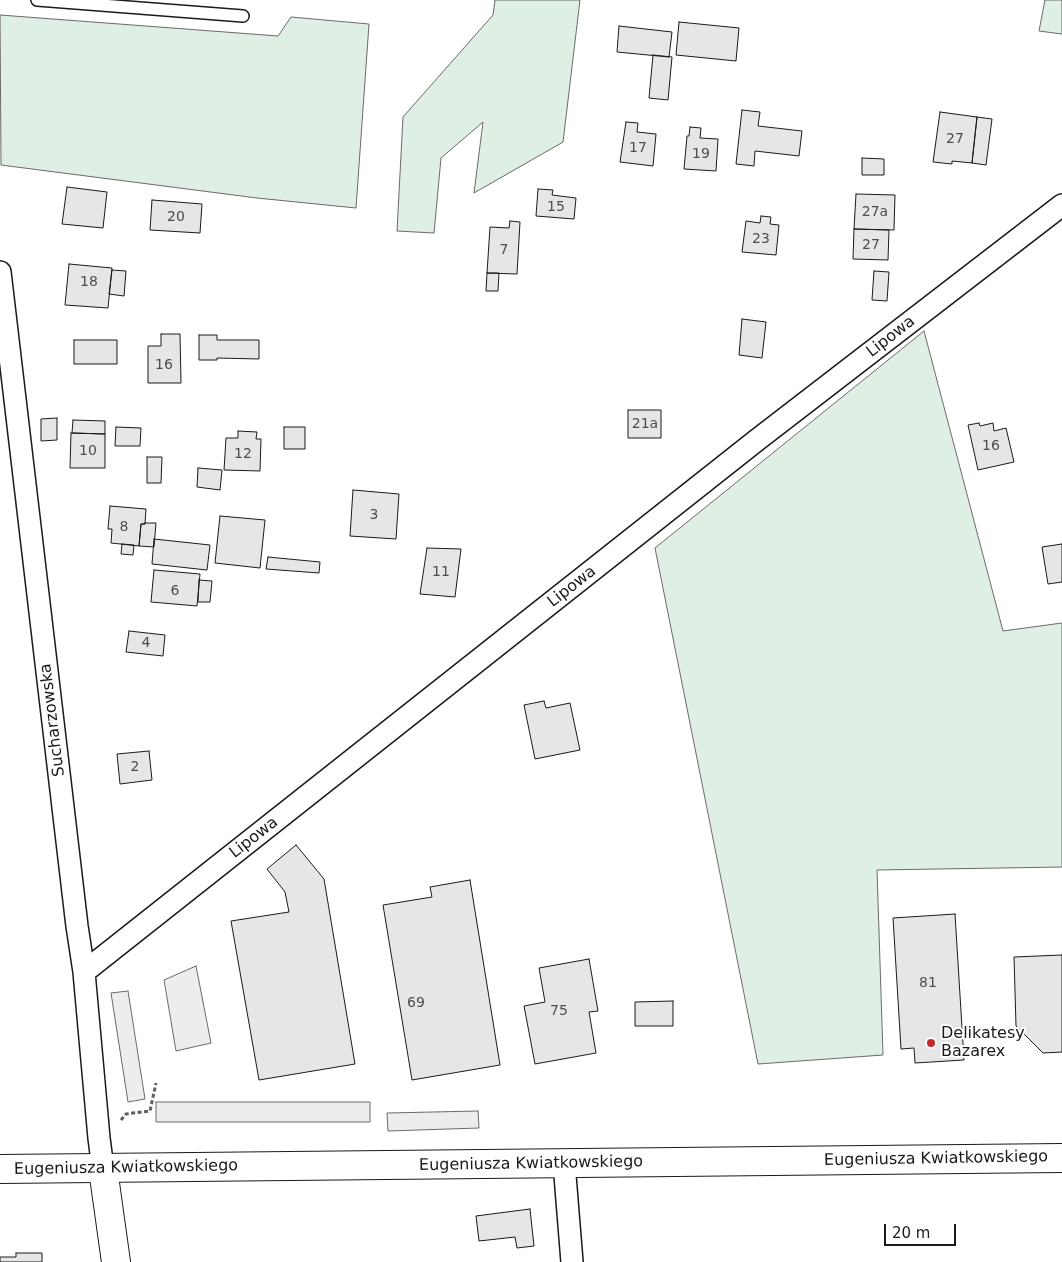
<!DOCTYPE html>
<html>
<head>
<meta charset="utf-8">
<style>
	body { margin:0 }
	#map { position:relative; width:1062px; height:1262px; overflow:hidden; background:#fff; font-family:"DejaVu Sans",sans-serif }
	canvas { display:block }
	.scale { position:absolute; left:884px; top:1224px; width:72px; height:22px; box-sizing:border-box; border:2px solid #1a1a1a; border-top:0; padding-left:6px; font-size:15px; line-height:18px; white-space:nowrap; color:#1a1a1a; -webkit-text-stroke:4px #fff; paint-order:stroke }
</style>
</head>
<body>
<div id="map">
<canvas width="1062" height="1262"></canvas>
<div class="scale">20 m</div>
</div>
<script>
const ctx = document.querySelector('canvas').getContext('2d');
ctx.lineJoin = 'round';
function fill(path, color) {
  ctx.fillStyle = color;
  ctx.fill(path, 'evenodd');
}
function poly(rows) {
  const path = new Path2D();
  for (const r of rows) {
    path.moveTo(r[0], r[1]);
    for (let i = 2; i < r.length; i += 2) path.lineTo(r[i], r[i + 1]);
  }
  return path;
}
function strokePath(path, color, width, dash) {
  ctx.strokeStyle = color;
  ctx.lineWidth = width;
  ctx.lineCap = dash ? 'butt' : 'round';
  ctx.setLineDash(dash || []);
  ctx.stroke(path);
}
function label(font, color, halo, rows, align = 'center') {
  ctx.font = font + ' "DejaVu Sans",sans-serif';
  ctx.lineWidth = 4;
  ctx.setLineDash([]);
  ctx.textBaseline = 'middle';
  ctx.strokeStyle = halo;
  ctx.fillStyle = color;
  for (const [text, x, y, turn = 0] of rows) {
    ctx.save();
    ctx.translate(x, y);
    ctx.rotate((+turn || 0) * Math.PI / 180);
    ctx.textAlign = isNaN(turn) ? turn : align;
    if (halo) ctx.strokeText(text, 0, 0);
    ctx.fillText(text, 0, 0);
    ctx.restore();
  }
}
const green = poly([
	[495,0,580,0,563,142,474,193,483,122,441,158,434,233,397,231,403,117,493,15,495,0],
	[1045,0,1062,0,1062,34,1039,31,1045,0],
	[0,15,278,36,291,17,369,24,356,208,257,198,1,165,0,15],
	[924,331,1003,631,1062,623,1062,867,877,870,883,1055,758,1064,655,548,924,331]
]);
fill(green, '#e0efe3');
strokePath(green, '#6a6a6a', 1);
const parking = poly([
	[196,966,211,1043,176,1051,164,980,196,966],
	[128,991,145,1099,128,1102,111,993,128,991],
	[156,1102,370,1102,370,1122,156,1122,156,1102],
	[478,1111,479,1128,388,1131,387,1113,478,1111]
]);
fill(parking, '#ededed');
strokePath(parking, '#6a6a6a', 1);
const building = poly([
	[679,22,739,28,736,61,676,55,679,22],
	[619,26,672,32,669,57,617,52,619,26],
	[653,55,672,57,668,100,649,98,653,55],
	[742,110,760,112,758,126,802,131,799,156,755,151,754,166,736,164,742,110],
	[940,112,977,117,972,163,952,161,952,164,933,162,940,112],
	[977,117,992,119,986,165,972,163,977,117],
	[626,122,638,123,637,132,656,134,653,166,620,162,626,122],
	[690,127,701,128,700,138,718,139,716,171,684,169,687,136,689,136,690,127],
	[862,158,884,159,884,175,862,175,862,158],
	[67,187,107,192,103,228,62,224,67,187],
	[538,189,553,190,552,195,576,198,574,219,536,216,538,189],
	[856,194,895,195,894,230,854,229,856,194],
	[152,200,202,204,200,233,150,230,152,200],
	[761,216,771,217,770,224,779,225,776,255,742,252,746,221,760,223,761,216],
	[510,221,520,222,517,274,487,273,490,227,509,228,510,221],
	[854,229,889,230,888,260,853,259,854,229],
	[69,264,112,268,108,308,65,305,69,264],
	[112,270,126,271,124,296,109,294,112,270],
	[874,271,889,272,887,301,872,300,874,271],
	[487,273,499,273,498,291,486,291,487,273],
	[742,319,766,322,762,358,739,355,742,319],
	[161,334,180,334,181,383,148,383,148,346,161,346,161,334],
	[199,335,217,335,217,340,259,340,259,359,217,358,217,360,199,360,199,335],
	[74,340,117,340,117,364,74,364,74,340],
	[628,410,661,410,661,438,628,438,628,410],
	[57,418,57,440,41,441,41,419,57,418],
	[73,420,105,421,105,434,72,433,73,420],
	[979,423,980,426,993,423,994,431,1006,428,1014,462,978,470,968,425,979,423],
	[116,427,141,428,140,446,115,446,116,427],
	[284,427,305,427,305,449,284,449,284,427],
	[238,431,257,432,256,439,261,439,260,471,224,470,226,438,238,438,238,431],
	[71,433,105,434,105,468,70,468,71,433],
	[147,457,162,457,161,483,147,483,147,457],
	[198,468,222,470,220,490,197,487,198,468],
	[353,490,399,494,396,539,350,536,353,490],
	[110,506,146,509,145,524,141,524,139,546,111,543,112,529,108,529,110,506],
	[220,516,265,520,260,568,215,563,220,516],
	[145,523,156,523,154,547,139,546,141,524,145,524,145,523],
	[154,539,210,545,207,570,152,564,154,539],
	[122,544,134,545,133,555,121,554,122,544],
	[1062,544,1062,582,1048,584,1042,547,1062,544],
	[427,548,461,549,455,597,420,594,427,548],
	[268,557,320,562,319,573,266,569,268,557],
	[154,570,200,574,197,606,151,602,154,570],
	[199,580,212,581,210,602,198,602,199,580],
	[129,631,165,635,163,656,126,652,129,631],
	[544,701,546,708,570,703,580,750,535,759,524,705,544,701],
	[149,751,152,780,120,784,117,754,149,751],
	[296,845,324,879,355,1064,259,1080,231,921,289,912,285,892,267,869,296,845],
	[470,880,500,1065,412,1080,383,905,432,897,430,887,470,880],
	[955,914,964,1060,915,1063,914,1048,901,1049,893,918,955,914],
	[1062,955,1062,1052,1043,1053,1016,1026,1014,957,1062,955],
	[589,959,598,1011,589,1012,596,1053,535,1064,524,1006,545,1002,539,968,589,959],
	[673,1001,673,1026,635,1026,635,1002,673,1001],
	[530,1209,534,1246,517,1248,515,1237,479,1241,476,1216,530,1209],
	[16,1253,42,1253,42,1262,0,1262,0,1257,16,1257,16,1253]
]);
fill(building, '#e6e6e6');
strokePath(building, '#1a1a1a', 1);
const lane = poly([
	[37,0,243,16]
]);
const street = poly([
	[0,272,77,926,84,972,99,1138,103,1169],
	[84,972,757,440,1062,205],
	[564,1163,572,1262]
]);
const secondary = poly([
	[103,1169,116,1262]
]);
const primary = poly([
	[0,1169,1062,1158]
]);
strokePath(lane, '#1a1a1a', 14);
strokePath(street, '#1a1a1a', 24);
strokePath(secondary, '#1a1a1a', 30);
strokePath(primary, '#1a1a1a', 30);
strokePath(poly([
	[121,1120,126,1114,150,1111,156,1083]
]), '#5f5f5f', 3, [4, 2.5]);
strokePath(lane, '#fff', 11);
strokePath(street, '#fff', 21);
strokePath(secondary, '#fff', 28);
strokePath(primary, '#fff', 28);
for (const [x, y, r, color] of [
	[931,1043,5,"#c62828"]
]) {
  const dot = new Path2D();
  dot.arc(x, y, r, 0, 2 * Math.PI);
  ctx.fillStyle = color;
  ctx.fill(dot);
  strokePath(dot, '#fff', 2);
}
label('14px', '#4d4d4d', null, [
	["27",955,139],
	["17",638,148],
	["19",701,154],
	["15",556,207],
	["27a",875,212],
	["20",176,217],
	["23",761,239],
	["27",871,245],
	["7",504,250],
	["18",89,282],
	["16",164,365],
	["21a",645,424],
	["16",991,446],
	["10",88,451],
	["12",243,454],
	["3",374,515],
	["8",124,527],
	["11",441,572],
	["6",175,591],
	["4",146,643],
	["2",135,767],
	["81",928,983],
	["69",416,1003],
	["75",559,1011]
]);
label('16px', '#1a1a1a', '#fff', [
	["Lipowa",891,337,-38],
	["Lipowa",572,587,-38],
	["Sucharzowska",53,720,-97],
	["Lipowa",254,838,-38],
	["Eugeniusza Kwiatkowskiego",936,1159,-1],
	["Eugeniusza Kwiatkowskiego",531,1164,-1],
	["Eugeniusza Kwiatkowskiego",126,1168,-1]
]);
label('16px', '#1a1a1a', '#fff', [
	["Delikatesy",941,1034],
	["Bazarex",941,1052]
], 'left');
</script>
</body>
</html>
